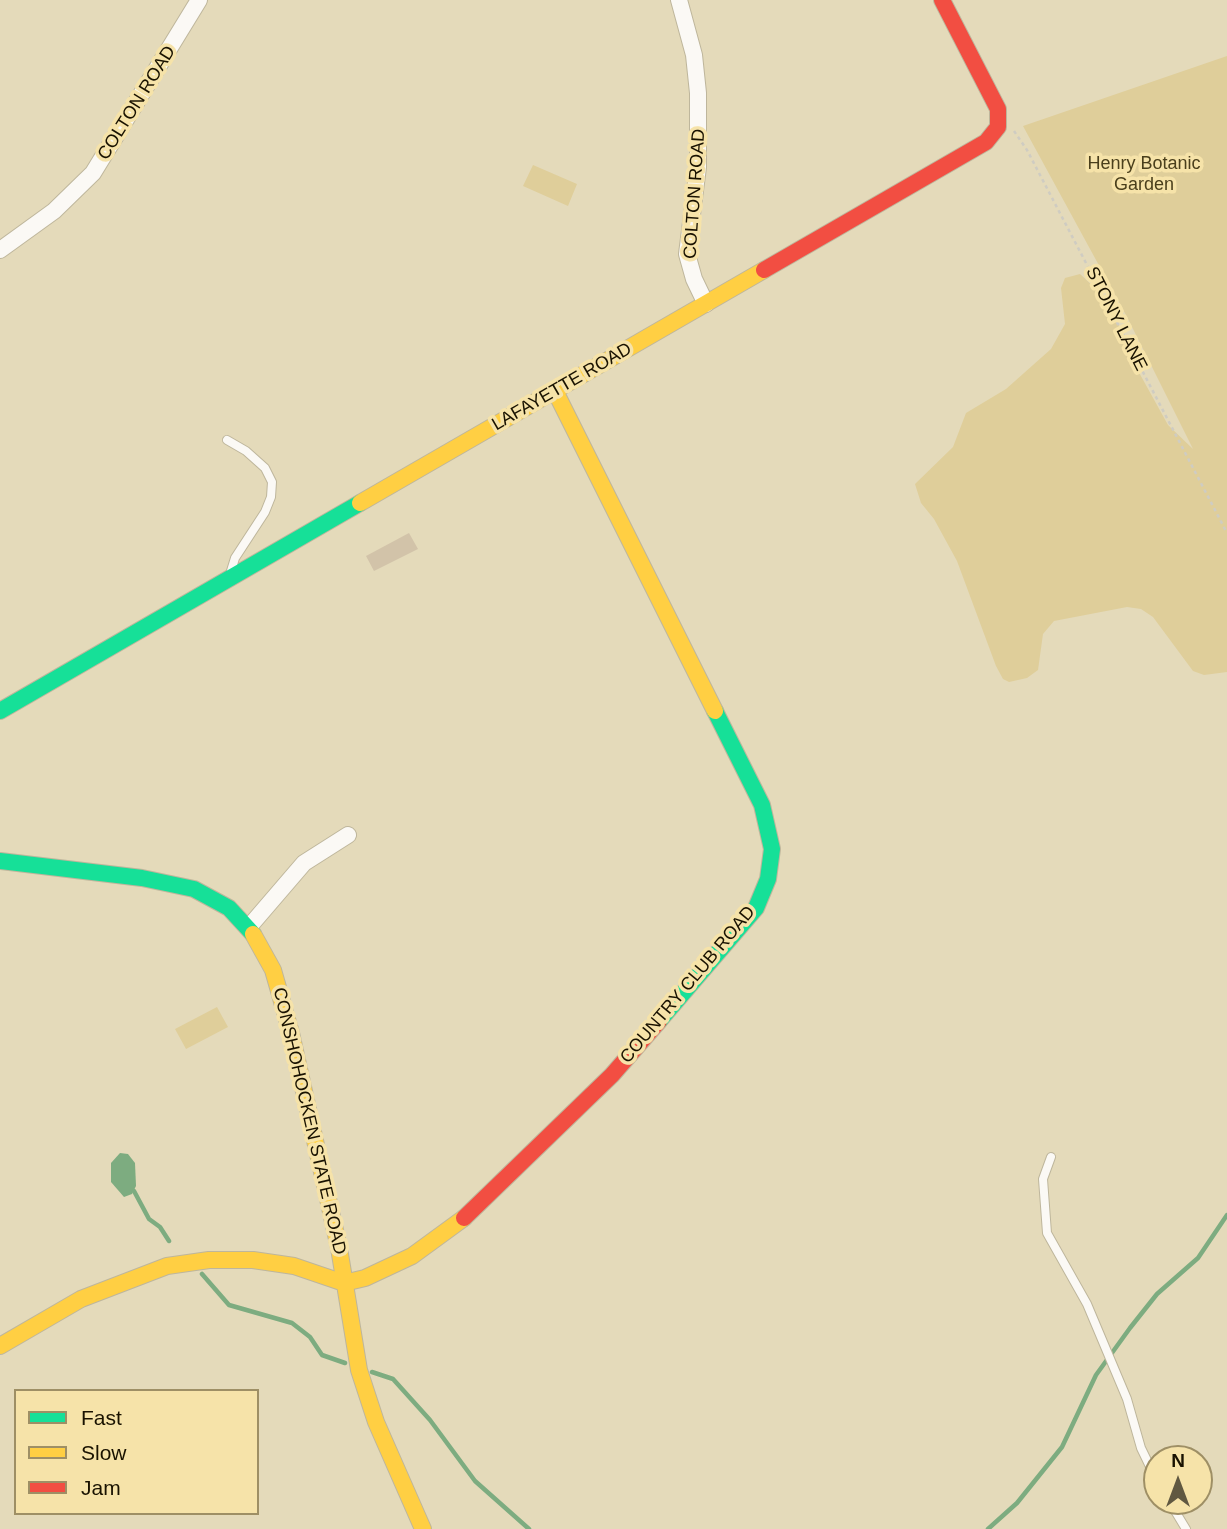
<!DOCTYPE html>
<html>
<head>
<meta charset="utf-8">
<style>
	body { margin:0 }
	#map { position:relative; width:1227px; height:1529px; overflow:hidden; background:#e4daba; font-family:Arial,sans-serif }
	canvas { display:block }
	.legend { position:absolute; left:14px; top:1389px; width:245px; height:126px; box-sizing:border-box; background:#f6e3a9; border:2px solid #9e8f65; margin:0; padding:9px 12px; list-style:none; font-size:21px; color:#191200 }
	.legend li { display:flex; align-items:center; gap:14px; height:35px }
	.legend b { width:35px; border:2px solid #9e8f65 }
	.north { position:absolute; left:1143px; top:1445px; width:70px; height:70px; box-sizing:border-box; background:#f6e3a9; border:2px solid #9e8f65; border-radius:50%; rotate:0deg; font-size:19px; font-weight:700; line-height:28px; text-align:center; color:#191200 }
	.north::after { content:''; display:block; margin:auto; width:24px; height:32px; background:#605841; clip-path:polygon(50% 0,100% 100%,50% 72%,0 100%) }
</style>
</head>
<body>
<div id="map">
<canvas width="1227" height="1529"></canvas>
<ul class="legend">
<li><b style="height:9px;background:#16e098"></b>Fast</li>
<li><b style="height:9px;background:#ffcf43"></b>Slow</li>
<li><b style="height:9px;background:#f24e42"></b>Jam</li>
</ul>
<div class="north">N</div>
</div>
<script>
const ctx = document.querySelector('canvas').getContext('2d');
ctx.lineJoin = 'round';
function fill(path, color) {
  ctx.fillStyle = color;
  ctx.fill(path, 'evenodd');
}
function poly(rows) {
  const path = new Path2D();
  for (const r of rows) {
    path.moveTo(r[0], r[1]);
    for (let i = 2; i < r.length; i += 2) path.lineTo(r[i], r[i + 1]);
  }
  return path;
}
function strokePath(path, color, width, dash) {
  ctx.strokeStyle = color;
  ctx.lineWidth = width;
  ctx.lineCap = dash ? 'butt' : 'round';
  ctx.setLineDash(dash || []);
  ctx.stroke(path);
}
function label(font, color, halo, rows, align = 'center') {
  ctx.font = font + ' Arial,sans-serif';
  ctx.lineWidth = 7;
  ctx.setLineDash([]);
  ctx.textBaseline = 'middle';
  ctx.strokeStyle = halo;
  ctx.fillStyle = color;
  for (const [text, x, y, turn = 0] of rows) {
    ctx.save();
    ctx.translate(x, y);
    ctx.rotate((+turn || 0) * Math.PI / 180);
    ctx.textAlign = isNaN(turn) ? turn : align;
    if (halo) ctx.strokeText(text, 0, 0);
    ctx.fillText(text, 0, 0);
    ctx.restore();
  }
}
fill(poly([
	[1227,56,1227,672,1204,675,1193,671,1153,617,1141,609,1127,607,1054,621,1043,634,1038,670,1027,678,1009,682,1003,679,996,666,957,561,934,519,921,503,915,484,953,447,966,413,1006,389,1051,349,1065,324,1061,288,1065,278,1080,274,1110,302,1131,358,1168,425,1193,449,1126,315,1023,126],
	[533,165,577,184,568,206,523,186],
	[217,1007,228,1027,186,1049,175,1029]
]), '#dfce9a');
fill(poly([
	[120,1153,128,1154,135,1163,136,1186,132,1194,124,1197,111,1182,111,1163]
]), '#7dac80');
strokePath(poly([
	[134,1191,149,1219,160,1227,169,1241],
	[202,1274,229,1305,292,1323,310,1337,322,1355,345,1363],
	[372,1372,393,1379,430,1420,475,1481,529,1529],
	[988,1529,1017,1503,1062,1447,1096,1375,1130,1328,1157,1294,1198,1258,1227,1215]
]), '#7dac80', 4.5);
fill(poly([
	[409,533,418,549,374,571,366,556]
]), '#d2c3a9');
const lane = poly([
	[227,440,246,451,265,468,272,482,271,497,265,512,235,558,231,571],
	[1051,1157,1043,1179,1047,1233,1087,1304,1127,1399,1141,1448,1157,1481],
	[1169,1501,1186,1529]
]);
const street = poly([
	[679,0,694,55,698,93,698,167,687,254,694,279,706,304],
	[0,250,54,211,93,173,199,0],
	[249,927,304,863,348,835]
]);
const fast = poly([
	[0,711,360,503],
	[0,861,142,878,194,889,229,908,253,934],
	[659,1021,756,908,768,879,772,849,762,805,715,711]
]);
const slow = poly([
	[555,391,715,711],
	[360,503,764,270],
	[253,934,273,970,291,1033,339,1248,359,1370,376,1422,423,1529],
	[0,1346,81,1299,167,1266,209,1260,253,1260,294,1266,344,1283,365,1278,412,1256,464,1218]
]);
const jam = poly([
	[764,270,986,142,998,127,998,109,942,0],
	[464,1218,612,1075,659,1021]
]);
strokePath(lane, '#beb69c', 10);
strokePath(street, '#beb69c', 18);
strokePath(fast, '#beb69c', 18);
strokePath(slow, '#beb69c', 18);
strokePath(jam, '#beb69c', 18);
strokePath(poly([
	[1014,131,1027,150,1227,533]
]), '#cfccc2', 2.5, [3.5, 3.5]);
strokePath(lane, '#fbf9f5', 8);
strokePath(street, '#fbf9f5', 16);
strokePath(fast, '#16e098', 16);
strokePath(slow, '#ffcf43', 16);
strokePath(jam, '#f24e42', 16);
label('18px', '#191200', '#f6e3a9', [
	["COLTON ROAD",137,103,-58],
	["COLTON ROAD",695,194,-86],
	["STONY LANE",1116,319,63],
	["LAFAYETTE ROAD",562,387,-30],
	["COUNTRY CLUB ROAD",688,985,-50],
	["CONSHOHOCKEN STATE ROAD",309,1121,77]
]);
label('18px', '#4a3f1c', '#f6e3a9', [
	["Henry Botanic",1144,164],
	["Garden",1144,185]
]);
</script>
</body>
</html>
